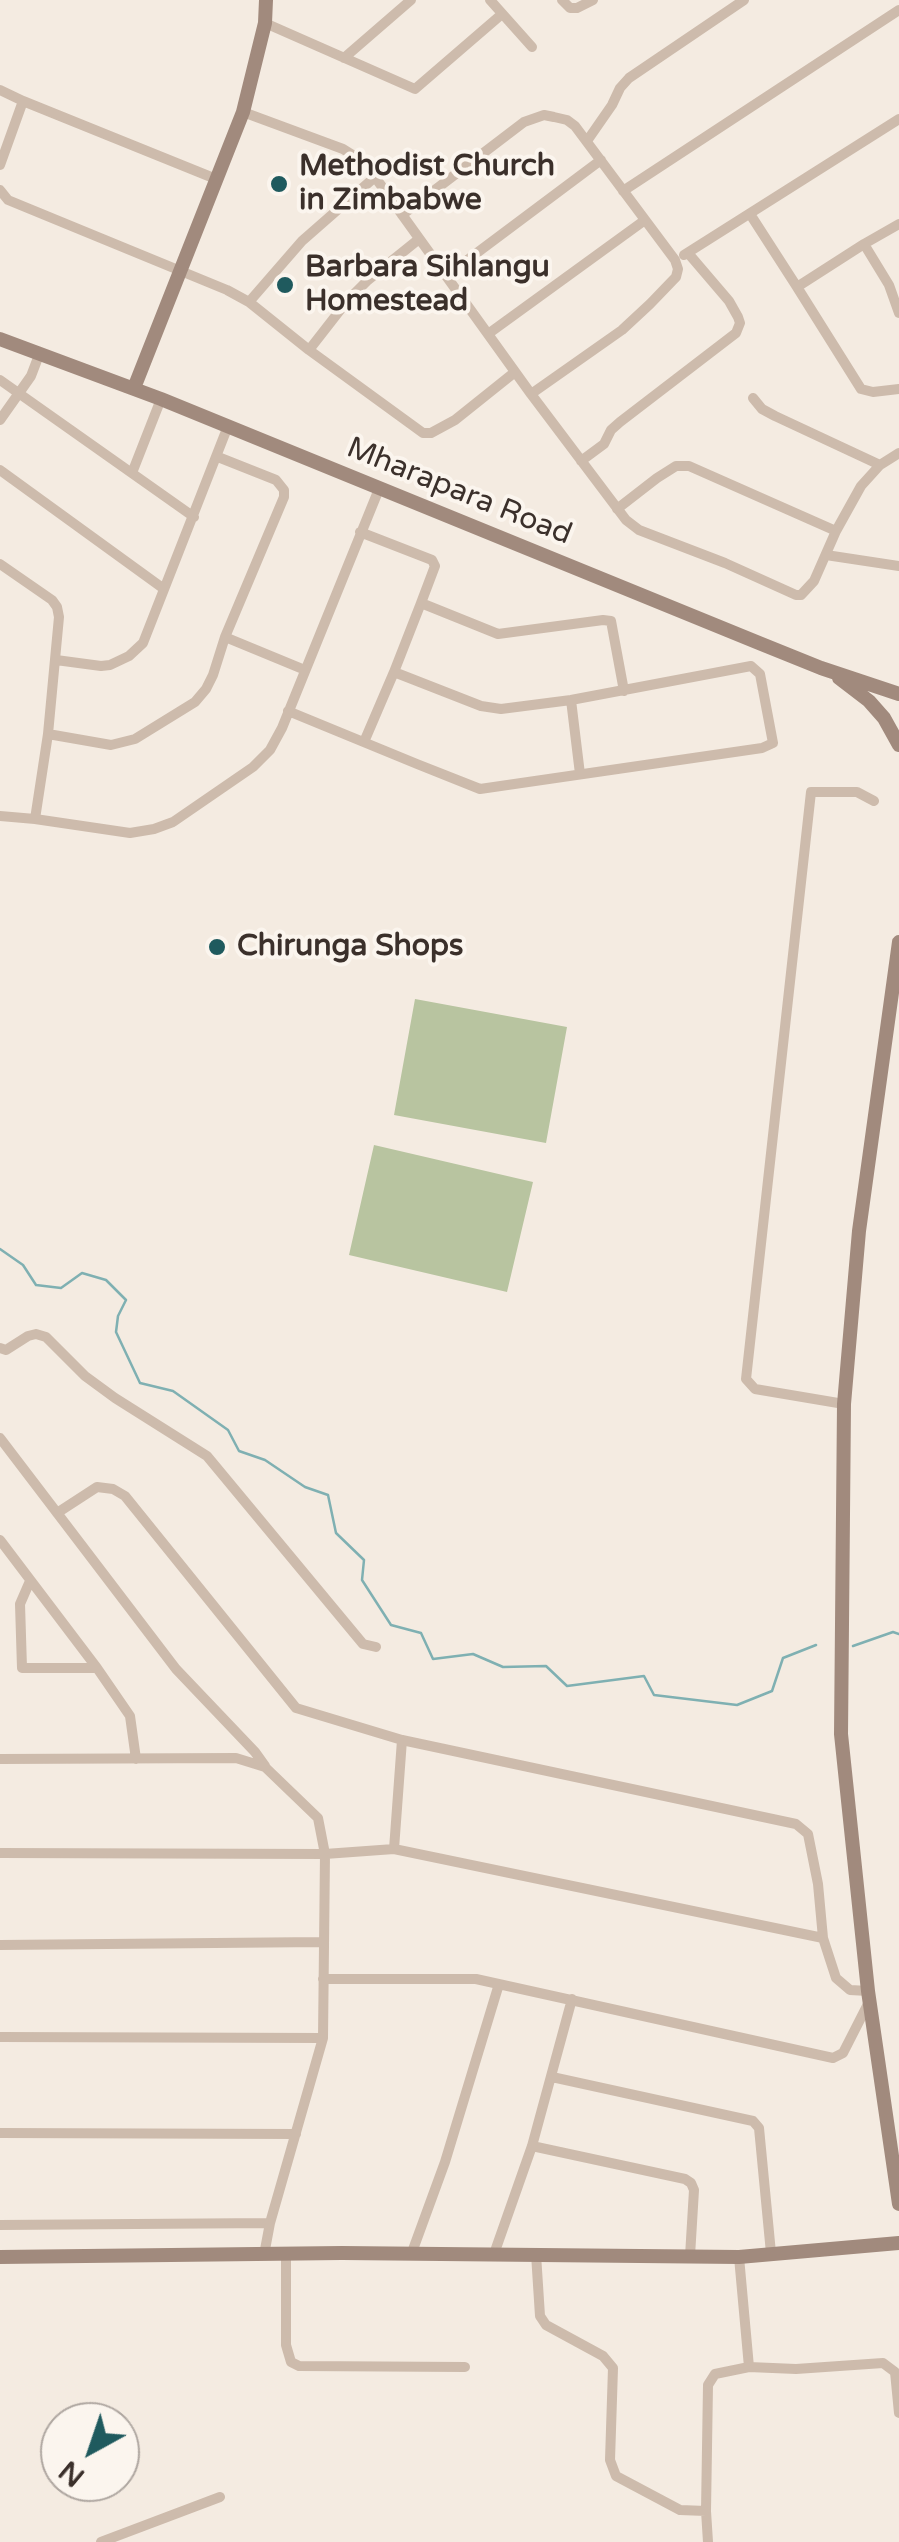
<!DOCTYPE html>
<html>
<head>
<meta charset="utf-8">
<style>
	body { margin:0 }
	#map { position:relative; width:899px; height:2542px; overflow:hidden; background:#f4ebe1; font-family:"Varela Round",sans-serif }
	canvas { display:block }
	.north { position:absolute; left:40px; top:2402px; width:100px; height:100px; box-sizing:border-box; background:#fbf5ee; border:2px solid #aea6a0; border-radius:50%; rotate:220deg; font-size:28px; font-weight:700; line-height:40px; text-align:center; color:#3b302b }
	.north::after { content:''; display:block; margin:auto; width:35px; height:45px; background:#1f5a5e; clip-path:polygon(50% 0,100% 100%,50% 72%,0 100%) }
</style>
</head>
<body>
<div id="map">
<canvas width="899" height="2542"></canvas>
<div class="north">N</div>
</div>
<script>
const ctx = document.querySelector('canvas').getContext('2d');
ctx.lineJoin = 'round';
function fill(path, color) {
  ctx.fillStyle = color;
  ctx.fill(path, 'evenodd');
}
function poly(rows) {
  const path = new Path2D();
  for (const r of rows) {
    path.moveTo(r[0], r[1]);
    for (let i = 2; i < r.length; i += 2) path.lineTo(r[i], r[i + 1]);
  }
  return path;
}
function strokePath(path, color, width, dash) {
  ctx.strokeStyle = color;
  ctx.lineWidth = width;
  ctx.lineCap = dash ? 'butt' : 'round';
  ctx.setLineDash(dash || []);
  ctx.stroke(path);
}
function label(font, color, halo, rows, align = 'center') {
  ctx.font = font + ' "Varela Round",sans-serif';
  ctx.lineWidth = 8;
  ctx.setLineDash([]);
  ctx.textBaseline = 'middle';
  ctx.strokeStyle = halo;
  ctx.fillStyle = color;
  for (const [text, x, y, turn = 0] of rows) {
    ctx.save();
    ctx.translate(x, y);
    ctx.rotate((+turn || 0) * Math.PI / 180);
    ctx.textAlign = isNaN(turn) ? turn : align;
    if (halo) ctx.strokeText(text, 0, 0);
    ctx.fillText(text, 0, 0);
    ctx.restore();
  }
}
fill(poly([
	[415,999,567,1027,546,1143,394,1115],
	[374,1145,533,1182,507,1292,349,1255]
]), '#b8c4a0');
strokePath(poly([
	[0,1249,23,1265,36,1285,61,1288,82,1273,106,1280,126,1300,118,1316,116,1332,140,1383,173,1391,228,1430,239,1451,265,1460,305,1487,328,1495,336,1533,364,1560,362,1580,391,1625,421,1633,433,1659,473,1654,503,1667,546,1666,567,1686,644,1676,654,1695,737,1705,772,1691,783,1658,816,1645],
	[853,1646,893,1632,899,1634]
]), '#7fb0b2', 2.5);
strokePath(poly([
	[490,0,532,47],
	[562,0,570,8,577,8,593,0],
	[265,23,415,89,502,14],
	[344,58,411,0],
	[0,90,23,101,216,179],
	[243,112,343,149,359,159,375,177,531,394,626,520,639,530,725,563,796,595,801,595,814,581,836,531,861,486,880,465,899,453],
	[587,141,612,105,620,88,629,78,744,0],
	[0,165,23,101],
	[0,190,8,200,227,290,249,302,309,350,423,433,431,433,455,420,515,372],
	[623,191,899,10],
	[750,214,797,287,864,244,889,285,899,313],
	[402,215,524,122,544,115,554,117,567,120,575,126,675,260,678,269,676,277,650,304,622,330,531,394],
	[864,244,899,224],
	[684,255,899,119],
	[446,276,601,160],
	[797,287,861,389,873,392,899,389],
	[249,302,302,241,375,177],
	[488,334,645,220],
	[309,350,348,300,368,280,419,239],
	[0,380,194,517],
	[753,398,762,409,775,416,880,465],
	[0,420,31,376,39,355],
	[218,457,276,480,284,490,284,497,225,637],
	[581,461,604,444,611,430,620,422,736,333,740,323,738,317,729,301,688,253],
	[0,470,164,589],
	[132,473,161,399],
	[617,509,657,478,676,466,689,466,836,531],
	[360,532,432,560,435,566,421,603],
	[826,555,899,566],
	[0,564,52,600,57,607,59,617,48,734],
	[56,660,101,666,110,665,129,656,143,643,228,426],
	[394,672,421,603,498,634,603,620,611,621,624,691],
	[571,700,580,774],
	[288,711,417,764,480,789,762,748,773,743,760,674,751,666,571,700,501,709,481,706,394,672,364,742],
	[0,816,35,819,130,833,154,829,173,822,253,767,270,750,282,728,379,489],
	[35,819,48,734,111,745,135,739,195,702,206,689,213,675,225,637,305,670],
	[0,1348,6,1350,28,1336,36,1334,46,1337,85,1376,115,1398,207,1456,363,1644,376,1647],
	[844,1404,755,1389,746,1379,811,792,857,792,874,801],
	[0,1438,176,1669,255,1752,265,1766],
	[57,1513,97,1487,113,1489,125,1496,296,1708,402,1740,796,1824,808,1834,818,1884,823,1938],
	[0,1540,97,1668,130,1716,136,1759],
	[30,1581,20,1604,22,1668,97,1668],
	[0,1759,236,1758,265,1767,318,1818,325,1854,323,2038,270,2223,264,2255],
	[394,1849,402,1740],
	[0,1853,325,1854,394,1849,823,1938,836,1978,850,1990,868,1991],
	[0,1945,322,1942],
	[323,1979,476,1979,833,2058,843,2053,869,2002],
	[0,2037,323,2038],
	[552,2077,753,2121,759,2128,771,2253],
	[0,2133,296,2134],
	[532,2146,685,2179,691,2183,694,2190,690,2256],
	[0,2225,270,2223],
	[494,2254,532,2146,572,1999],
	[536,2254,540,2316,546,2325,603,2356,613,2368,610,2460,616,2476,680,2510,706,2511],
	[286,2255,286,2345,291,2362,299,2366,465,2367],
	[411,2255,445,2162,499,1984],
	[739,2257,749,2367],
	[101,2542,220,2497],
	[708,2542,706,2511,708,2385,715,2374,749,2367,796,2369,883,2363,895,2372,899,2413]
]), '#cdbbac', 10);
strokePath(poly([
	[0,339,161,399,759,643,821,668,899,694],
	[134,388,243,112,265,23,266,0],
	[839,678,869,701,884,718,899,745],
	[899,942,859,1231,844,1404,841,1734,868,1991,899,2204],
	[0,2257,342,2253,739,2257,899,2243]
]), '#a18a7d', 14);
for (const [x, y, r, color] of [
	[279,184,10,"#1f5a5e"],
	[285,285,10,"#1f5a5e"],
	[217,947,10,"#1f5a5e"]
]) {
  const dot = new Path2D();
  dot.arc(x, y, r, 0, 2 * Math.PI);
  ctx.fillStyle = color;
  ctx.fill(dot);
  strokePath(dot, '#fbf5ee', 4);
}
label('bold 30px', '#3b302b', '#fbf5ee', [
	["Methodist Church",299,167],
	["in Zimbabwe",299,201],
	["Barbara Sihlangu",305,268],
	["Homestead",305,302],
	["Chirunga Shops",237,947]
], 'left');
label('30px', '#3b302b', '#fbf5ee', [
	["Mharapara Road",459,492,22]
]);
</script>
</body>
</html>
